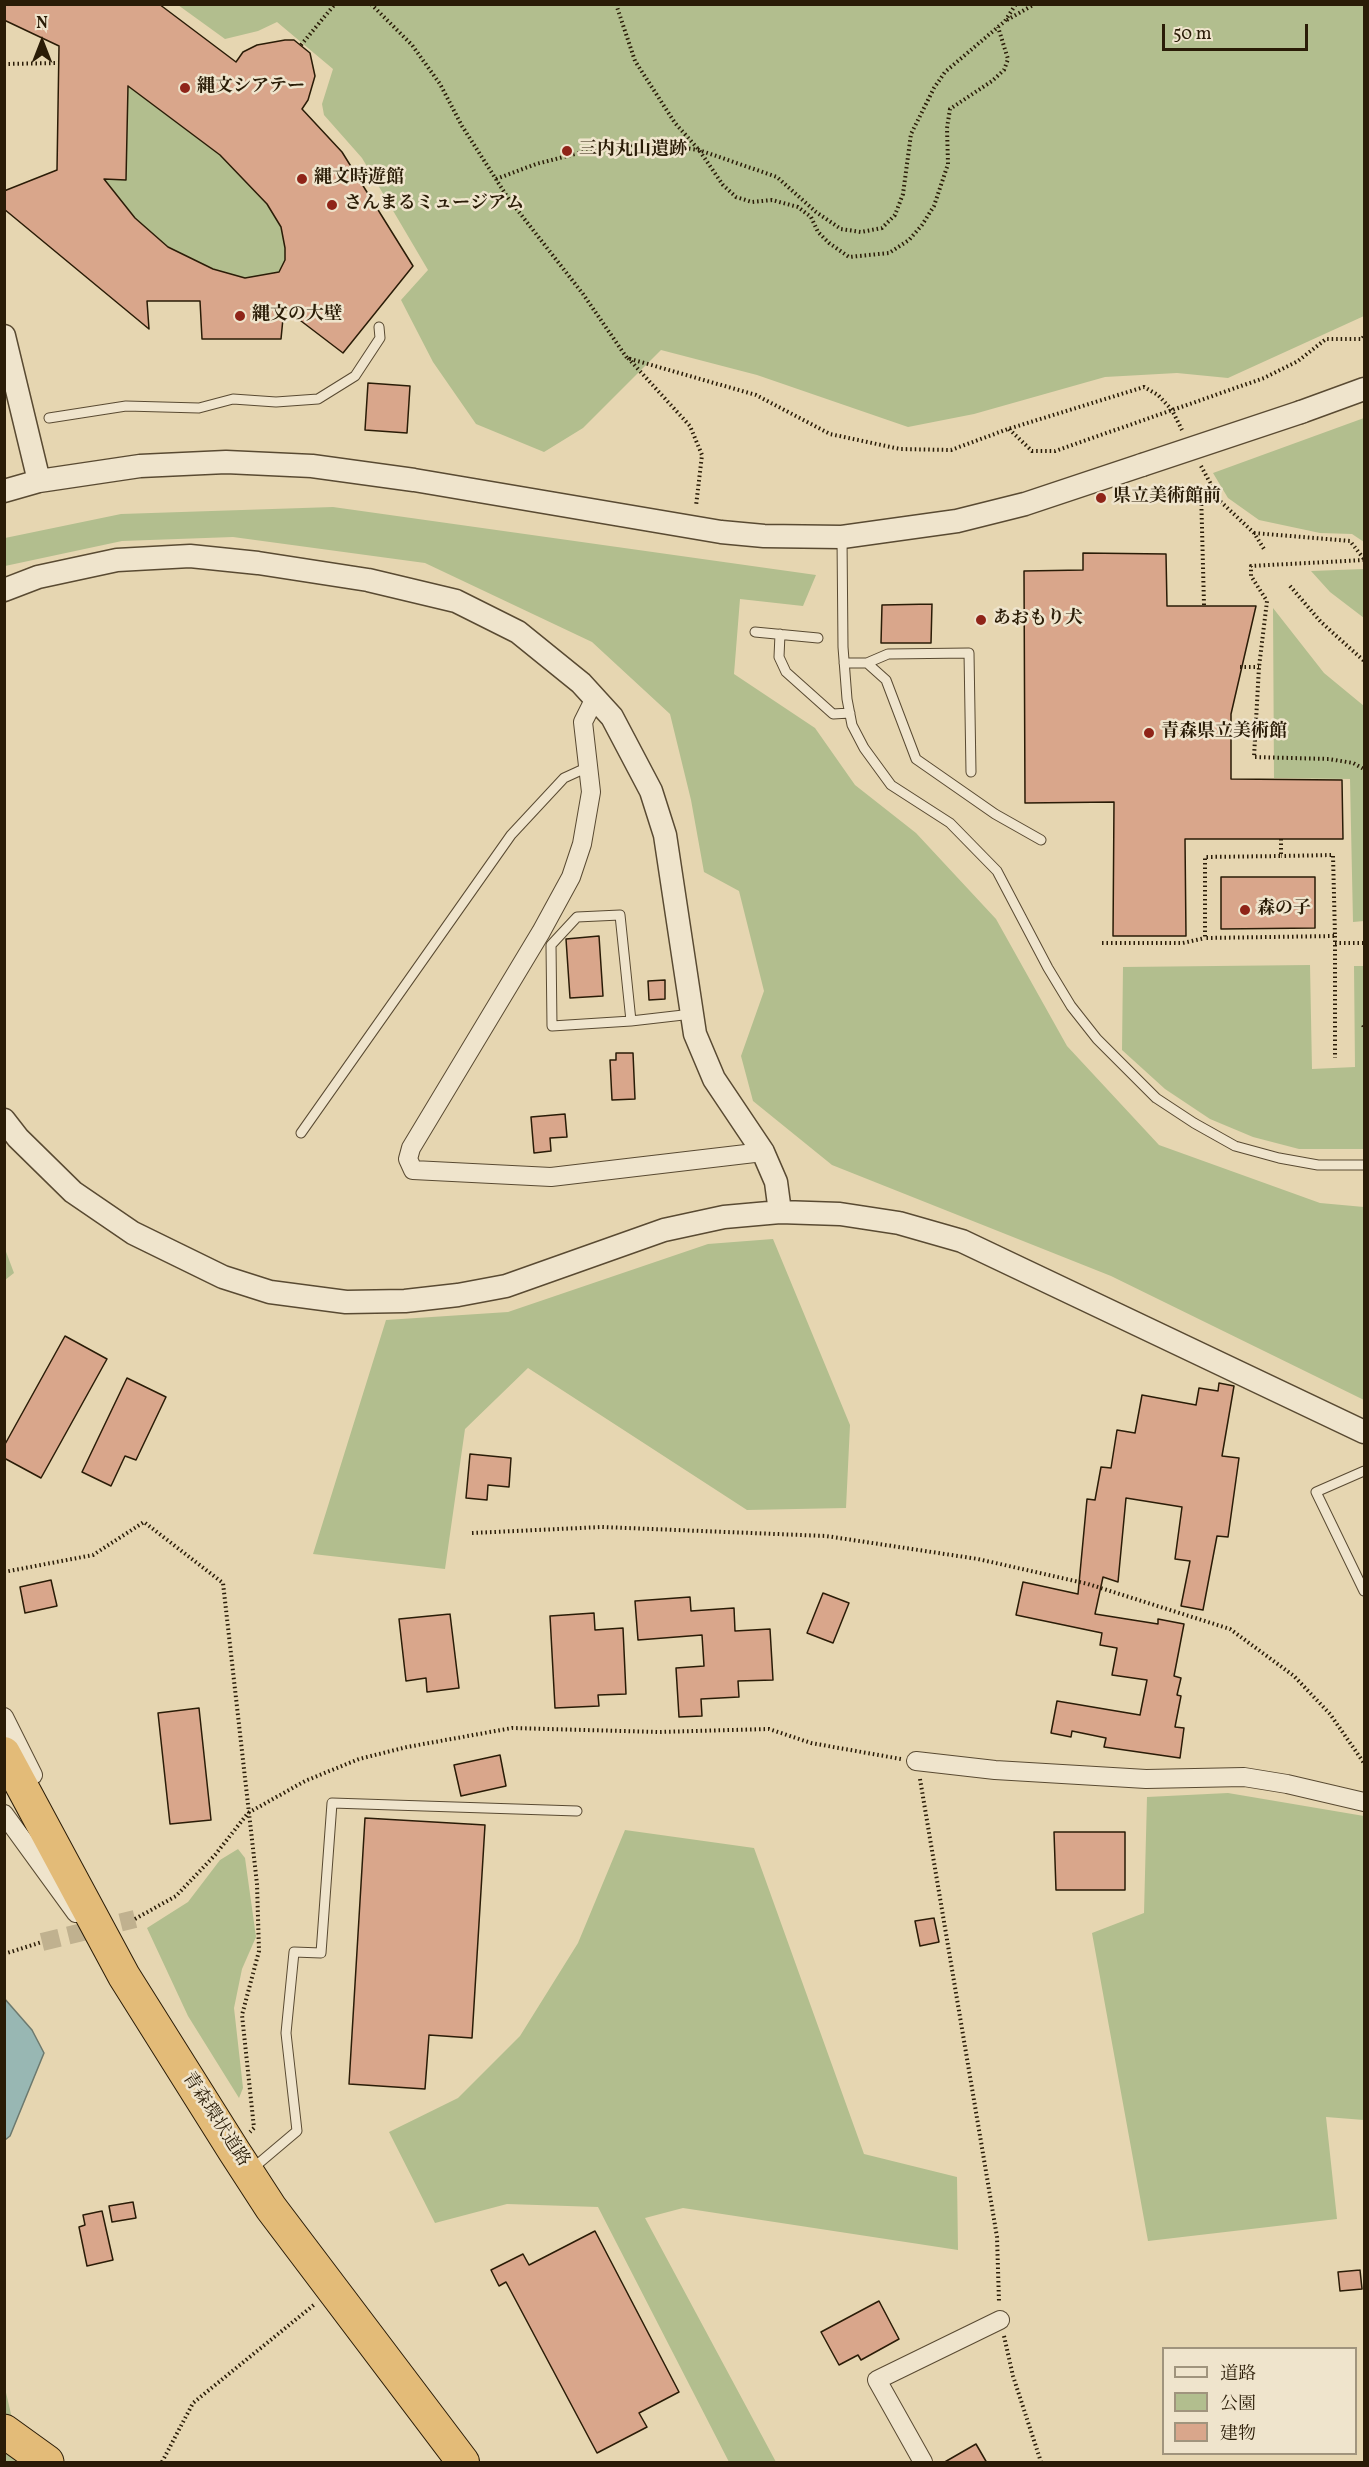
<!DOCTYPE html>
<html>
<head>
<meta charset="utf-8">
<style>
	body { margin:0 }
	#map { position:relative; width:1369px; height:2467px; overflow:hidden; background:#e6d6b1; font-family:Vollkorn,"Noto Serif JP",serif }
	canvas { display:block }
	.frame { position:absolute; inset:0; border:6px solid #2a1c07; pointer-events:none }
	.legend { position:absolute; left:1162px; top:2347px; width:195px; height:108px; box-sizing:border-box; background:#efe4cc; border:2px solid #a0947d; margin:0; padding:8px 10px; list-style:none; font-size:18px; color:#2a1c07 }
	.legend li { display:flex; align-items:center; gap:12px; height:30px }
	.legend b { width:30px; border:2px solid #a0947d }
	.north { position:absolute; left:12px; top:12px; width:60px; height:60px; -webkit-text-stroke:4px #efe4cc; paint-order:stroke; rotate:0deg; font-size:16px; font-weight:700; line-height:24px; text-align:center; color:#2a1c07 }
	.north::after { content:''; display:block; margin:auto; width:21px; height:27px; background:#2a1c07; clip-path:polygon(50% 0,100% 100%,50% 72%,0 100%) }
	.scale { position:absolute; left:1162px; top:24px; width:146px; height:27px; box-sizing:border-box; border:3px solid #2a1c07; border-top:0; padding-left:8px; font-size:18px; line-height:21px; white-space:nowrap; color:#2a1c07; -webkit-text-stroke:4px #efe4cc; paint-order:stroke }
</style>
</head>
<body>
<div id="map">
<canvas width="1369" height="2467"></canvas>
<div class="frame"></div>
<ul class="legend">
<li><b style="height:8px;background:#efe4cc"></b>道路</li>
<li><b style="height:16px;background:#b2be8e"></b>公園</li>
<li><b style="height:16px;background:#d9a68b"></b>建物</li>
</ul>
<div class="north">N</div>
<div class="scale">50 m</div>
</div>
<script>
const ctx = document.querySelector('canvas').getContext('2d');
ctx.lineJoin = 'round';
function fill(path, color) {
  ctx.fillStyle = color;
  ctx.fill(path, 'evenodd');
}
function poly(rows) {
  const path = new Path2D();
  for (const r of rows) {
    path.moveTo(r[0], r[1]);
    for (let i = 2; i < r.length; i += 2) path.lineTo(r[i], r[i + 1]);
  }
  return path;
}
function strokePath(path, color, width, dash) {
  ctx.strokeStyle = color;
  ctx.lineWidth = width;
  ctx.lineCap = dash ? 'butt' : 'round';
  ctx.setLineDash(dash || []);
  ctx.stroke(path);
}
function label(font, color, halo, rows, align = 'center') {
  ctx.font = font + ' Vollkorn,"Noto Serif JP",serif';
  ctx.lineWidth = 5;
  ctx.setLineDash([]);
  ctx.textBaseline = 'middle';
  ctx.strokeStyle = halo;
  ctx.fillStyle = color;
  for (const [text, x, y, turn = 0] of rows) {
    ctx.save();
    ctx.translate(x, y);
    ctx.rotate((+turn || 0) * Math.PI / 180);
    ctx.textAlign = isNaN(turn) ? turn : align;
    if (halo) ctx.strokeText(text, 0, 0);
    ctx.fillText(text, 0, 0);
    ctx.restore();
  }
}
fill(poly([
	[178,5,1364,5,1364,316,1228,378,1177,373,1105,377,974,414,908,427,757,375,661,350,583,428,544,452,476,424,433,362,401,300,428,270,362,158,324,115,322,104,333,69,277,22,258,31,225,39],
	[128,86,220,155,267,204,281,227,285,248,285,260,279,272,245,278,213,269,168,247,135,218,104,179,126,179],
	[1364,418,1364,542,1352,534,1320,533,1259,520,1228,498,1213,473],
	[333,507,816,575,803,606,740,599,734,674,815,728,855,785,916,833,996,919,1067,1046,1159,1145,1320,1203,1364,1207,1364,1400,1111,1276,832,1165,753,1101,741,1056,764,991,739,891,704,872,691,800,670,714,592,642,425,563,233,537,122,541,5,566,5,538,121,514],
	[1364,569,1364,618,1330,592,1311,571],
	[1273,608,1324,673,1364,706,1364,921,1353,922,1350,779,1274,778],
	[1310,965,1312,1069,1355,1067,1354,966,1364,966,1364,1149,1299,1149,1253,1137,1210,1119,1165,1089,1122,1050,1123,967],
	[773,1239,850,1425,846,1508,747,1510,528,1368,465,1429,445,1569,313,1554,386,1320,508,1312,708,1244],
	[5,1249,14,1273,5,1280,4,1280],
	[1228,1793,1364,1816,1364,2120,1326,2117,1337,2219,1148,2241,1092,1933,1144,1913,1147,1797],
	[625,1830,754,1848,864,2154,957,2177,958,2250,683,2208,645,2218,776,2462,729,2462,598,2207,507,2204,435,2223,389,2132,458,2098,520,2036,578,1943],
	[238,1849,245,1858,256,1937,242,1969,234,2008,243,2088,239,2098,188,2016,147,1928,188,1902,220,1860],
	[4,2384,18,2444,31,2462,5,2462]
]), '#b2be8e');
const water = poly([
	[4,1998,32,2030,44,2053,10,2136,5,2140,4,1998]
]);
fill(water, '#98b7b3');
strokePath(water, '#6c796e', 1.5);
const building = poly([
	[4,4,159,4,236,62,243,52,257,45,285,40,294,40,310,53,315,76,308,100,302,109,342,152,413,266,343,353,284,308,281,339,202,339,200,301,147,301,149,329,4,209,4,191,57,170,59,46,4,20,4,4],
	[128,86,220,155,267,204,281,227,285,248,285,260,279,272,245,278,213,269,168,247,135,218,104,179,126,180,128,86],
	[368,383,410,386,407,433,365,430,368,383],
	[1083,553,1166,554,1167,606,1256,606,1231,714,1231,779,1342,780,1343,839,1185,839,1186,936,1113,936,1114,802,1025,803,1024,571,1083,570,1083,553],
	[932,604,931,643,881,643,882,605,932,604],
	[1221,877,1315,877,1315,928,1221,929,1221,877],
	[599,936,603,996,570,998,566,939,599,936],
	[665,980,665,999,649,1000,648,981,665,980],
	[616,1053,633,1053,635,1099,612,1100,610,1060,616,1060,616,1053],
	[565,1114,567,1137,550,1138,551,1151,534,1153,531,1117,565,1114],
	[65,1336,107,1359,41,1478,4,1458,4,1446,65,1336],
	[127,1378,166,1397,136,1460,125,1456,111,1486,82,1472,127,1378],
	[1219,1383,1234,1386,1222,1456,1239,1458,1228,1537,1217,1536,1203,1610,1181,1606,1190,1561,1175,1559,1182,1507,1126,1498,1118,1582,1103,1577,1095,1614,1158,1624,1158,1619,1184,1624,1174,1676,1181,1678,1177,1695,1181,1696,1175,1727,1184,1728,1180,1758,1104,1747,1106,1738,1072,1731,1071,1737,1051,1733,1057,1701,1140,1715,1147,1680,1112,1675,1117,1648,1100,1645,1102,1633,1016,1615,1023,1582,1078,1594,1087,1499,1095,1500,1101,1467,1111,1468,1117,1430,1135,1433,1142,1395,1196,1405,1199,1388,1218,1391,1219,1383],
	[470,1454,511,1458,509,1487,488,1485,487,1500,466,1498,470,1454],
	[51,1580,57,1606,25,1613,20,1587,51,1580],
	[823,1593,849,1603,833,1643,807,1633,823,1593],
	[690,1597,691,1611,734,1608,735,1631,770,1629,773,1680,738,1681,739,1697,701,1699,702,1716,679,1717,676,1668,704,1666,702,1635,638,1640,635,1601,690,1597],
	[594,1613,595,1630,623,1628,626,1694,598,1695,599,1706,555,1708,550,1616,594,1613],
	[450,1614,459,1688,427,1692,426,1678,406,1681,399,1619,450,1614],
	[199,1708,211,1820,170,1824,158,1713,199,1708],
	[500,1755,506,1786,461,1796,454,1765,500,1755],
	[365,1818,485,1825,472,2038,429,2035,425,2089,349,2084,365,1818],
	[1054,1832,1125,1832,1125,1890,1056,1890,1054,1832],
	[934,1918,939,1942,920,1946,915,1921,934,1918],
	[133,2202,136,2218,112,2222,109,2206,133,2202],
	[102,2211,113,2260,87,2266,79,2227,85,2225,83,2215,102,2211],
	[595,2231,679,2392,639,2413,647,2427,597,2453,506,2282,499,2286,491,2270,523,2254,529,2265,595,2231],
	[1360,2270,1362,2289,1340,2291,1338,2272,1360,2270],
	[879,2301,899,2339,861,2360,858,2355,839,2365,821,2332,879,2301],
	[976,2444,987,2463,943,2463,976,2444]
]);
fill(building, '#d9a68b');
strokePath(building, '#2a1c07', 1.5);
strokePath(poly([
	[42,1942,135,1919]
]), '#c0b18f', 18, [18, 9]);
const service = poly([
	[49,418,126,406,199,408,233,399,276,402,318,399,355,376,380,338,379,327],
	[842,538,843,647,847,699,852,725,864,748,891,785,950,823,997,871,1048,968,1071,1006,1097,1039,1156,1098,1194,1123,1235,1146,1279,1158,1318,1165,1364,1165],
	[755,632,818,638],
	[780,634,779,657,786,672,833,714,850,713],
	[844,663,867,663,886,680,916,759,995,814,1041,840],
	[867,663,888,654,969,653,971,772],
	[631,1021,620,915,577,917,551,945,552,1026,631,1021,692,1014],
	[301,1133,511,835,564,778,588,767],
	[1364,1471,1316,1492,1364,1591],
	[252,2169,297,2131,286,2033,294,1952,321,1953,332,1803,577,1811]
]);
const minor = poly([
	[595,698,583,722,591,792,582,844,571,877,541,932,411,1148,408,1159,413,1170,551,1177,763,1152],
	[4,1717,33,1775],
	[916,1761,995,1770,1146,1779,1244,1777,1287,1784,1364,1802],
	[4,1814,76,1913],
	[923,2462,877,2380,1000,2320]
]);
const tertiary = poly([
	[4,336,39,481,140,466,226,462,312,466,414,480,721,532,764,536,842,537,957,521,1025,504,1142,465],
	[1301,412,1364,389],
	[4,491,39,481],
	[4,590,38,577,117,560,190,556,258,563,368,580,456,601,518,632,581,683,612,717,651,791,665,835,695,1034,714,1079,763,1152,776,1182,780,1212],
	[4,1120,18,1138,73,1192,133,1233,223,1277,270,1292,346,1302,405,1301,458,1295,506,1286,664,1230,724,1217,780,1212,840,1214,899,1223,962,1241,1364,1432]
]);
const trunk = poly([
	[4,1753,124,1976,234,2151,271,2208,463,2462]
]);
const motorway = poly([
	[4,2431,47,2462]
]);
strokePath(service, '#594a32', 11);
strokePath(minor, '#594a32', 20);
strokePath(tertiary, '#594a32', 25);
strokePath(trunk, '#2a1c07', 34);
strokePath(motorway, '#2a1c07', 35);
strokePath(poly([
	[371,4,412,45,440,84,462,126,508,198,583,294,627,358,756,395,830,434,900,449,951,450,1008,429,1144,387,1158,395,1172,410,1182,430],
	[616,4,635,61,675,123,699,150,723,185,736,197,752,202,772,200,798,207,811,217,818,232,829,243,849,257,889,253,909,240,922,225,934,206,948,164,947,128,950,109,992,81,1004,70,1008,59,998,27],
	[1007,20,1035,4],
	[301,45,335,4],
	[4,64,59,63],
	[496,179,536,164,583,152,621,145,663,145,699,150,777,177,816,212,841,229,861,232,882,228,895,215,903,194,911,134,934,88,945,72,1005,21,1016,4],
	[628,358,690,426,702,455,696,506],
	[1009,429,1032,451,1055,451,1264,378,1298,361,1326,339,1362,339,1364,336],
	[1201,466,1220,501,1254,533,1264,549],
	[1254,533,1350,541,1364,559],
	[1364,560,1251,566,1251,576,1267,601,1259,667,1254,757,1329,759,1353,763,1364,769],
	[1290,586,1321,622,1364,661],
	[1204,605,1201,490,1212,486],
	[1240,667,1259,667],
	[1281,839,1281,856,1205,857,1205,938,1335,936,1333,855,1281,856],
	[1335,936,1335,1058],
	[1102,943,1183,943,1205,938],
	[1335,943,1364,943],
	[1363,1025,1364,1027],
	[472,1533,602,1527,826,1536,978,1559,1088,1584,1230,1629,1294,1676,1330,1714,1364,1763],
	[4,1572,93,1555,144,1522,223,1583,257,1884,259,1951,242,2015,254,2128,250,2132],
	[920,1779,997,2237,999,2302],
	[135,1919,176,1896,215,1855,248,1813,305,1781,359,1759,407,1747,512,1728,658,1732,769,1729,811,1743,901,1759],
	[4,1954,42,1942],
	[1004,2336,1013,2376,1041,2462],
	[162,2462,193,2403,315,2304]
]), '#2a1c07', 4, [1.5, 3]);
strokePath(service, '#efe4cc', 9);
strokePath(minor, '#efe4cc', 18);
strokePath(tertiary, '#efe4cc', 22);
strokePath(trunk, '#e3bb78', 32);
strokePath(motorway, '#e3bb78', 33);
const tertiaryBridge = poly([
	[1142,465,1301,412]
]);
strokePath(tertiaryBridge, '#594a32', 25, []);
strokePath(tertiaryBridge, '#efe4cc', 22);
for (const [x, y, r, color] of [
	[185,88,6,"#8f2418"],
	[567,151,6,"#8f2418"],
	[302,179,6,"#8f2418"],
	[332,205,6,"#8f2418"],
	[240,316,6,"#8f2418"],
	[1101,498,6,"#8f2418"],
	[981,620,6,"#8f2418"],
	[1149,733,6,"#8f2418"],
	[1245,910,6,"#8f2418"]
]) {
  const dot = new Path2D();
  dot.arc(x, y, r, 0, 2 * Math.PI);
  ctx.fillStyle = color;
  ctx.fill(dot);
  strokePath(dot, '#efe4cc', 2);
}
label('bold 18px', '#2a1c07', '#efe4cc', [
	["縄文シアテー",197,88],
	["三内丸山遺跡",579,151],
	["縄文時遊館",314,179],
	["さんまるミュージアム",344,205],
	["縄文の大壁",252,316],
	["県立美術館前",1113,498],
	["あおもり犬",993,620],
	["青森県立美術館",1161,733],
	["森の子",1257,910]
], 'left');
label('18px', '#2a1c07', '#efe4cc', [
	["青森環状道路",215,2120,57]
]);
</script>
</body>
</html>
